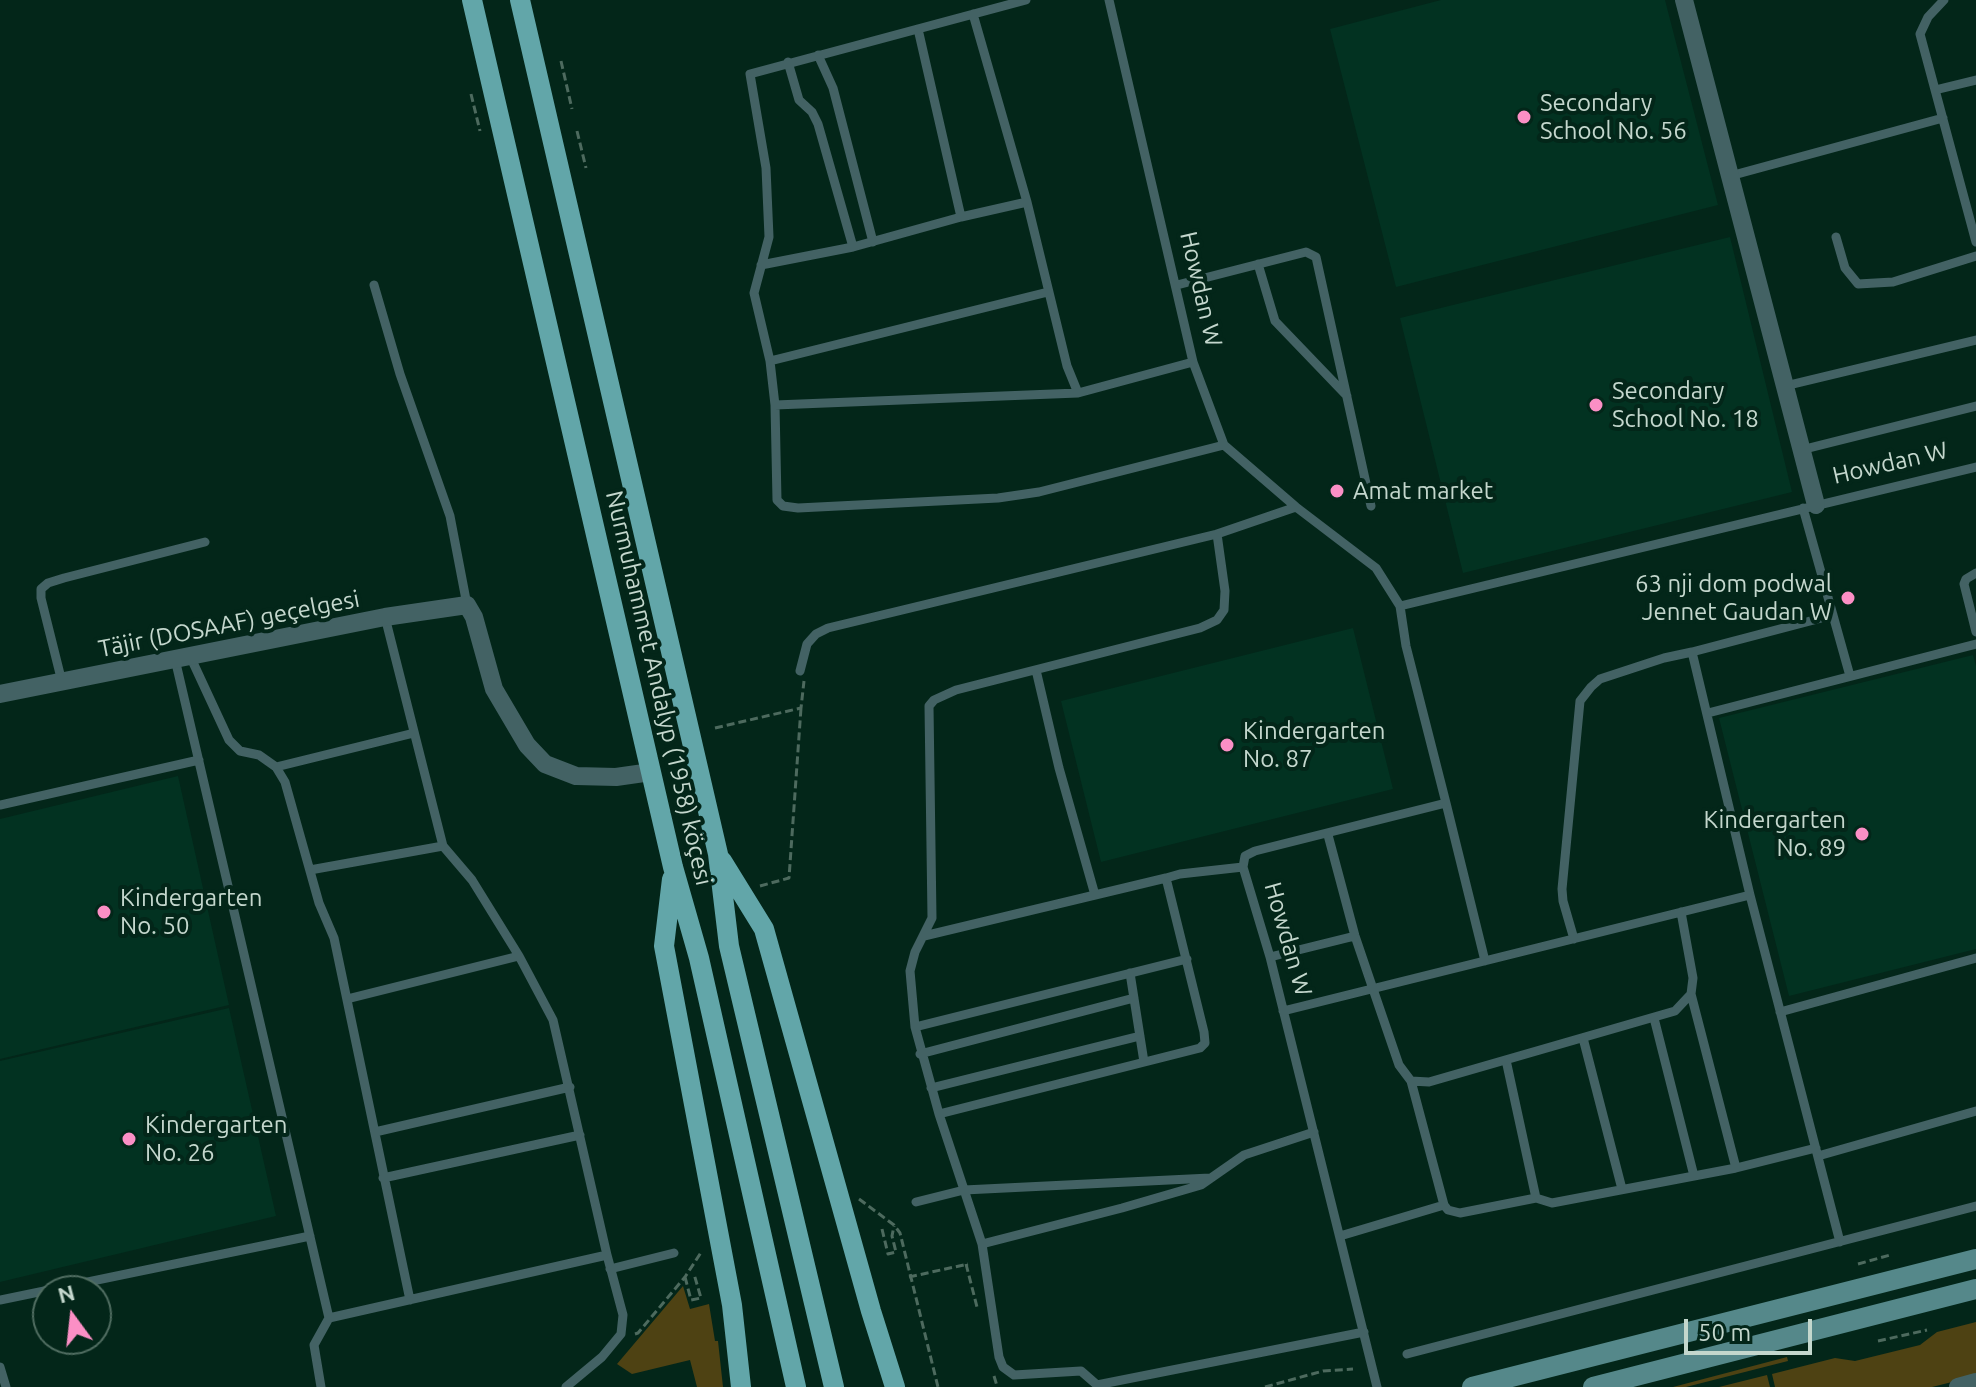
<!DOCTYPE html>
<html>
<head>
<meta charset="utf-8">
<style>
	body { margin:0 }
	#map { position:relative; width:1976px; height:1387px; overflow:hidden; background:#032619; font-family:Ubuntu,sans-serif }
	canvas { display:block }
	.north { position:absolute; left:32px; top:1275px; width:80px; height:80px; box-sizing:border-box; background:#032619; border:2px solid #506d61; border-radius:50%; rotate:345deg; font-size:22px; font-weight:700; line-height:32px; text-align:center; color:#c4d7cd }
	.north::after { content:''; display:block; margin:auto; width:28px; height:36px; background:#fb8fc5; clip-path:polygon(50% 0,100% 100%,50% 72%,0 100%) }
	.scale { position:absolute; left:1684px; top:1319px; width:128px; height:36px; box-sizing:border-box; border:4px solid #c4d7cd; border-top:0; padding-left:10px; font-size:24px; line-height:28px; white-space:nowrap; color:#c4d7cd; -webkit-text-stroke:6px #032619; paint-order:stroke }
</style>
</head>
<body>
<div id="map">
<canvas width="1976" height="1387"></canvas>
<div class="north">N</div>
<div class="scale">50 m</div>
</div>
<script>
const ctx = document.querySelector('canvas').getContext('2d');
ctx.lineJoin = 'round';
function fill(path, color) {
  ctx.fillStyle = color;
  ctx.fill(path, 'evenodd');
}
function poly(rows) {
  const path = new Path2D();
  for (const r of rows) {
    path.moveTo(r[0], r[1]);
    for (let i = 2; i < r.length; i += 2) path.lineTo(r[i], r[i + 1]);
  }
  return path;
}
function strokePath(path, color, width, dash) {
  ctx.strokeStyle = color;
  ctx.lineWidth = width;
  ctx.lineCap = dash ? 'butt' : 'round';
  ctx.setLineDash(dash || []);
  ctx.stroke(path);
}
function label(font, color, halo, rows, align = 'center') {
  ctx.font = font + ' Ubuntu,sans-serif';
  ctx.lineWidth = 8;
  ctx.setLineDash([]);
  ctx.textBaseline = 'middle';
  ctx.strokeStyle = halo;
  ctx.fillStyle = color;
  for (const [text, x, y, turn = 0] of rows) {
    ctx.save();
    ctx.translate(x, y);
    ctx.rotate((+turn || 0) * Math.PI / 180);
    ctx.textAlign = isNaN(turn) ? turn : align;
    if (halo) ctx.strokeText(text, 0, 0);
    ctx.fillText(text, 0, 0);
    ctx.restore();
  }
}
fill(poly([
	[1441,0,1665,0,1718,205,1396,287,1330,29],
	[1730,237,1792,492,1463,573,1400,318],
	[1353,628,1393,789,1101,862,1061,701],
	[1973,655,1976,666,1976,949,1789,996,1719,718],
	[178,776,229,1005,0,1059,0,819],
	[229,1008,276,1216,0,1282,0,1061]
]), '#023221');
fill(poly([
	[683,1286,690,1309,709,1304,715,1341,718,1341,723,1387,697,1387,690,1360,632,1374,617,1364],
	[1976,1322,1976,1376,1932,1387,1775,1387,1772,1374,1835,1358,1855,1361,1920,1345,1937,1332],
	[1787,1357,1788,1361,1686,1387,1673,1387],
	[1767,1375,1770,1387,1719,1387]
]), '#4e4213');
strokePath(poly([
	[561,61,572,109],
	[471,94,480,131],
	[577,131,586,168],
	[715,728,801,708,804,681],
	[760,886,789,878,801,708],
	[859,1199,894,1225,900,1233,938,1387],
	[882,1229,888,1254,896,1252,892,1236,894,1226],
	[966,1264,977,1307],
	[1858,1264,1890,1255],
	[685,1277,691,1300,701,1298,694,1274],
	[909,1277,968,1264],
	[635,1334,638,1333,685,1277,702,1251],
	[1878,1341,1927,1330],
	[994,1376,997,1386],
	[1265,1387,1323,1371,1353,1369]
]), '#4d6a5e', 3, [8, 4]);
strokePath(poly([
	[1026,0,750,74,766,168,769,237,754,293,770,361,775,405,777,500,783,506,798,508,998,498,1039,492,1224,445],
	[1109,0,1193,362,1224,445,1296,507,1376,568,1400,606,1976,467],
	[1944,0,1928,17,1920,34,1976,242],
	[973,14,1027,202],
	[918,29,961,217,1027,202,1067,366,1078,393,1193,362],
	[818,55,833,88,873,242],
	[788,62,799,100,812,112,818,124,853,247],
	[1935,90,1976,80],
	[1730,176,1943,118],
	[1836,237,1845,268,1858,284,1893,282,1976,256],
	[1258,264,1275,321,1347,396],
	[761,265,853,247,961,217],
	[374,285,400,374,450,516,467,605],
	[1177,285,1306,252,1316,257,1371,506],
	[770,361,1048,292],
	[1785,386,1976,340],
	[775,405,1078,393],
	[1801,450,1976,406],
	[1803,508,1850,676],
	[1217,534,1225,591,1224,610,1217,620,1200,628,956,690,934,700,929,706,932,918,915,952,910,971,915,1027,939,1114,982,1244,1122,1208,1201,1185,1244,1155,1314,1132],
	[1976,573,1966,579,1964,584,1976,632],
	[385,617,443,846,472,880,519,956,553,1020,607,1255],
	[1692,652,1833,615],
	[190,656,229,740,240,751,259,755,276,767,285,782,319,903,334,938,410,1300],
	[175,659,329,1318,607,1255,623,1315,621,1334,602,1357,566,1387],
	[1036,670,1059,768,1095,895],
	[800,671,807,644,816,634,828,628,1217,534,1296,507],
	[62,682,41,598,41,589,48,583,64,578,205,542],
	[1708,713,1976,644],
	[276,767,414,733],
	[1446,803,1485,961],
	[0,805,199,760],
	[1328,835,1355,936,1373,989,1399,1065,1411,1081,1429,1082,1675,1011,1691,994,1693,978,1681,912],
	[310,870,443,846],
	[924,936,1166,878],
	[1574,939,1563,901,1562,889,1580,701,1591,687,1600,679,1664,658,1692,652,1750,895,1840,1242],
	[1270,957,1355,936],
	[1130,973,1144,1062],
	[1691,994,1736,1168],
	[347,999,519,956],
	[1283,1011,1750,895],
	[1780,1012,1976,958],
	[1654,1018,1694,1176],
	[915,1027,1187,959],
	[1583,1038,1622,1189],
	[920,1054,1134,998],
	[1506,1060,1536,1198],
	[1411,1081,1444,1205,1448,1210,1460,1213,1536,1198,1552,1203,1736,1168,1816,1148],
	[931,1088,1140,1036],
	[939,1114,1200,1048,1205,1043,1204,1032,1166,878,1180,874,1243,867],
	[375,1132,570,1087],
	[1818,1156,1976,1111],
	[383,1178,580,1135],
	[916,1202,964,1190,1210,1178],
	[1340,1236,1444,1205],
	[982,1244,999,1357,1003,1367,1014,1375,1081,1371,1097,1385,1364,1332],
	[610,1269,674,1253],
	[0,1300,310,1236],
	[1407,1354,1976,1206],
	[0,1367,6,1387],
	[321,1387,314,1345,329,1318],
	[1377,1387,1270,957,1243,867,1245,856,1255,851,1446,803,1406,646,1400,606]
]), '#436264', 9);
strokePath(poly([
	[1684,0,1816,505],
	[0,694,385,617,467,605,474,617,494,689,527,745,545,764,576,776,616,777,651,772],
	[1958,1387,1976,1382]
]), '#436264', 18);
strokePath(poly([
	[1472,1387,1976,1259],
	[1593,1387,1976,1289]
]), '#55888a', 20);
strokePath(poly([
	[472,0,673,867,699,958,796,1387],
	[520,0,718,854,729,946,834,1387],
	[722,861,764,929,871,1311,895,1387],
	[672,879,664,946,732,1305,741,1387]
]), '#62a6a9', 20);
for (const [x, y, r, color] of [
	[1524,117,8,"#fb8fc5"],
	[1596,405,8,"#fb8fc5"],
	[1337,491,8,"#fb8fc5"],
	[1848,598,8,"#fb8fc5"],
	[1227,745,8,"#fb8fc5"],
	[1862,834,8,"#fb8fc5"],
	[104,912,8,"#fb8fc5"],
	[129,1139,8,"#fb8fc5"]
]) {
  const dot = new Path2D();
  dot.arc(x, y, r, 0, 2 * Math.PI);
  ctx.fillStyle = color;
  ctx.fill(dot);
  strokePath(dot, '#032619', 3);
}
label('24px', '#c4d7cd', '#032619', [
	["Secondary",1540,103],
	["School No. 56",1540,131],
	["Secondary",1612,391],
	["School No. 18",1612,419],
	["Amat market",1353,491],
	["63 nji dom podwal",1832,584,"right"],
	["Jennet Gaudan W",1832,612,"right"],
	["Kindergarten",1243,731],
	["No. 87",1243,759],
	["Kindergarten",1846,820,"right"],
	["No. 89",1846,848,"right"],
	["Kindergarten",120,898],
	["No. 50",120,926],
	["Kindergarten",145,1125],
	["No. 26",145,1153]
], 'left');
label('24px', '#c4d7cd', '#032619', [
	["Howdan W",1201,289,77],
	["Howdan W",1890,463,-13],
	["Täjir (DOSAAF) geçelgesi",229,624,-11],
	["Nurmuhammet Andalyp (1958) köçesi",659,688,77],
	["Howdan W",1288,939,74]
]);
</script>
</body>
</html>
